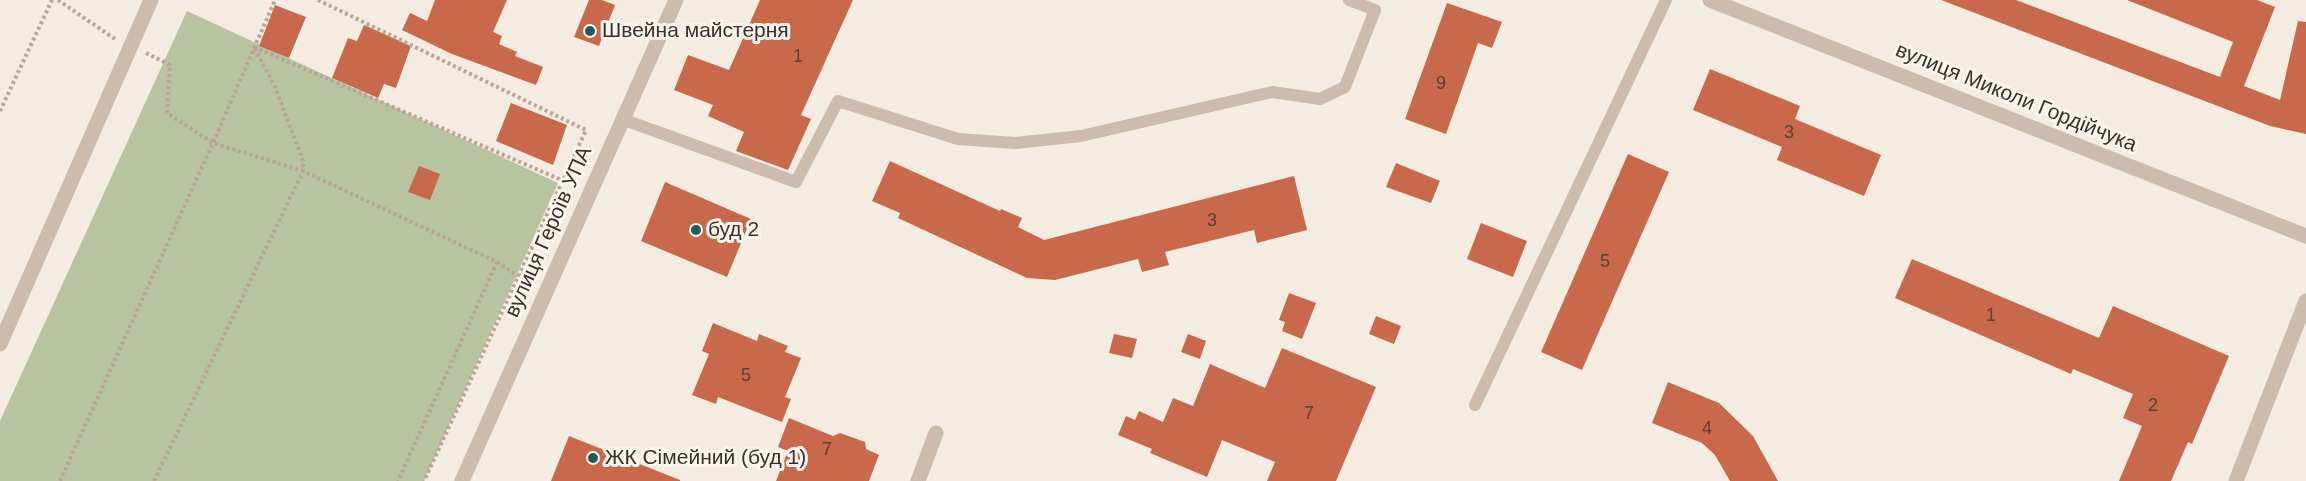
<!DOCTYPE html>
<html>
<head>
<meta charset="utf-8">
<style>
	body { margin:0 }
	canvas { display:block; background:#f4ebe1 }
</style>
</head>
<body>
<canvas width="2306" height="481"></canvas>
<script>
const ctx = document.querySelector('canvas').getContext('2d');
ctx.lineJoin = 'round';
function fill(path, color) {
  ctx.fillStyle = color;
  ctx.fill(path, 'evenodd');
}
function poly(rows) {
  const path = new Path2D();
  for (const r of rows) {
    path.moveTo(r[0], r[1]);
    for (let i = 2; i < r.length; i += 2) path.lineTo(r[i], r[i + 1]);
  }
  return path;
}
function strokePath(path, color, width, dash) {
  ctx.strokeStyle = color;
  ctx.lineWidth = width;
  ctx.lineCap = dash ? 'butt' : 'round';
  ctx.setLineDash(dash || []);
  ctx.stroke(path);
}
function label(font, color, halo, rows, align = 'center') {
  ctx.font = font + ' Arial,sans-serif';
  ctx.lineWidth = 6;
  ctx.setLineDash([]);
  ctx.textBaseline = 'middle';
  ctx.strokeStyle = halo;
  ctx.fillStyle = color;
  for (const [text, x, y, turn = 0] of rows) {
    ctx.save();
    ctx.translate(x, y);
    ctx.rotate((+turn || 0) * Math.PI / 180);
    ctx.textAlign = isNaN(turn) ? turn : align;
    if (halo) ctx.strokeText(text, 0, 0);
    ctx.fillText(text, 0, 0);
    ctx.restore();
  }
}
fill(poly([
	[187,11,558,183,424,481,0,481,0,421]
]), '#b8c4a0');
fill(poly([
	[435,0,507,0,493,32,502,36,499,44,517,52,515,56,543,67,536,85,452,54,402,30,410,13,427,21],
	[589,0,602,0,615,5,599,46,574,37],
	[760,0,853,0,801,115,811,119,788,170,736,151,744,132,708,116,713,105,674,90,688,55,729,70],
	[1941,0,2016,0,2220,77,2233,42,2127,0,2257,0,2275,7,2244,86,2280,100,2298,21,2306,22,2306,134,2270,126],
	[1447,3,1502,22,1492,48,1478,43,1446,134,1405,119],
	[275,5,306,17,289,58,259,46],
	[364,25,411,46,396,88,384,84,378,98,332,78,348,38,357,41],
	[1710,69,1800,106,1795,119,1881,155,1864,196,1777,160,1782,147,1693,110],
	[511,103,567,125,553,165,496,141],
	[1628,154,1669,172,1582,370,1541,352],
	[890,161,1000,211,1001,209,1022,218,1018,227,1044,240,1294,176,1307,230,1257,243,1254,230,1165,252,1169,265,1142,272,1138,259,1055,280,1027,278,898,218,900,213,872,201],
	[1396,163,1440,181,1431,203,1386,187],
	[419,166,440,174,430,200,408,192],
	[665,182,751,219,727,277,641,241],
	[1481,223,1527,241,1513,277,1467,259],
	[1912,259,2099,338,2113,306,2229,356,2192,444,2188,442,2171,481,2119,481,2142,426,2123,418,2133,394,2073,369,2071,374,1895,298],
	[1289,293,1316,303,1302,339,1282,331,1285,322,1279,320],
	[1376,316,1401,326,1394,344,1369,334],
	[713,323,757,341,759,334,788,346,785,352,801,358,785,397,791,399,782,422,718,397,716,404,692,395,709,354,702,351],
	[1114,334,1137,339,1132,358,1109,353],
	[1188,334,1206,341,1200,359,1181,352],
	[1282,348,1376,387,1336,481,1267,481,1275,462,1222,440,1207,477,1150,453,1152,449,1118,435,1126,416,1135,420,1139,411,1163,422,1173,398,1193,406,1210,364,1265,388],
	[1668,382,1719,403,1753,436,1778,481,1730,481,1715,455,1702,443,1652,423],
	[789,418,833,436,840,433,865,442,866,449,879,455,869,481,776,481,788,451,778,447],
	[569,436,680,480,680,481,551,481]
]), '#c8694b');
strokePath(poly([
	[58,0,115,39],
	[318,0,586,130,424,481],
	[254,47,564,181],
	[146,53,170,65,167,113,213,143,303,171,303,161,275,87,254,47],
	[0,111,52,0],
	[497,262,518,276],
	[60,481,213,143,275,0],
	[154,481,303,171,497,262,398,481]
]), '#b9a596', 4, [3, 3]);
strokePath(poly([
	[622,119,796,182,838,101,958,139,1015,143,1081,136,1272,92,1320,99,1345,87,1375,10,1349,0],
	[1475,405,1666,0]
]), '#cdbbac', 12);
strokePath(poly([
	[918,481,936,433]
]), '#cdbbac', 15);
strokePath(poly([
	[1710,0,2306,236],
	[0,344,151,0],
	[462,481,676,0],
	[2236,481,2306,301]
]), '#cdbbac', 15);
for (const [x, y, r, color] of [
	[590,31,6,"#1f5a5e"],
	[696,230,6,"#1f5a5e"],
	[593,458,6,"#1f5a5e"]
]) {
  const dot = new Path2D();
  dot.arc(x, y, r, 0, 2 * Math.PI);
  ctx.fillStyle = color;
  ctx.fill(dot);
  strokePath(dot, '#fbf5ee', 2);
}
label('18px', '#5e3e33', null, [
	["1",798,57],
	["9",1441,84],
	["3",1789,133],
	["3",1212,221],
	["5",1605,262],
	["1",1991,316],
	["5",746,376],
	["2",2153,406],
	["7",1309,414],
	["4",1707,429],
	["7",827,450]
]);
label('21px', '#3b302b', '#fbf5ee', [
	["Швейна майстерня",602,31],
	["буд 2",708,230],
	["ЖК Сімейний (буд 1)",605,458]
], 'left');
label('21px', '#3b302b', '#fbf5ee', [
	["вулиця Миколи Гордійчука",2016,98,22],
	["вулиця Героїв УПА",549,232,-66]
]);
</script>
</body>
</html>
